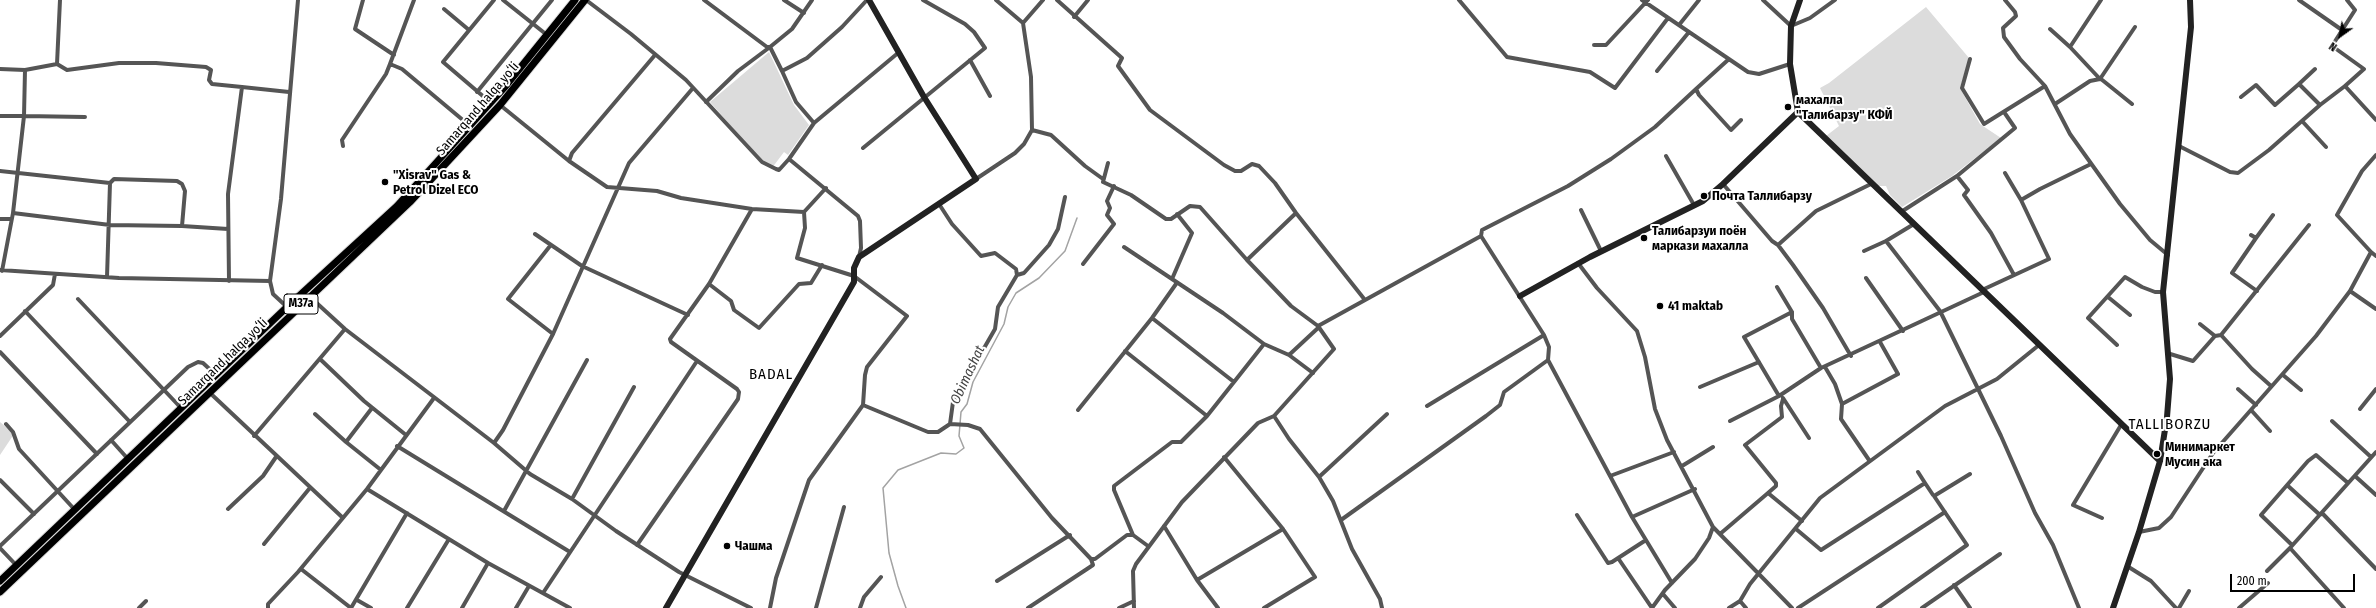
<!DOCTYPE html>
<html>
<head>
<meta charset="utf-8">
<style>
	body { margin:0 }
	#map { position:relative; width:2376px; height:608px; overflow:hidden; background:#fff; font-family:"Fira Sans Condensed",sans-serif }
	canvas { display:block }
	.north { position:absolute; left:2320px; top:16px; width:40px; height:40px; -webkit-text-stroke:3px #fff; paint-order:stroke; rotate:213deg; font-size:11px; font-weight:700; line-height:16px; text-align:center; color:#000 }
	.north::after { content:''; display:block; margin:auto; width:14px; height:18px; background:#000; clip-path:polygon(50% 0,100% 100%,50% 72%,0 100%) }
	.scale { position:absolute; left:2230px; top:574px; width:125px; height:18px; box-sizing:border-box; border:2px solid #000; border-top:0; padding-left:5px; font-size:12px; line-height:14px; white-space:nowrap; color:#000; -webkit-text-stroke:3px #fff; paint-order:stroke }
</style>
</head>
<body>
<div id="map">
<canvas width="2376" height="608"></canvas>
<div class="north">N</div>
<div class="scale">200 m</div>
</div>
<script>
const ctx = document.querySelector('canvas').getContext('2d');
ctx.lineJoin = 'round';
function fill(path, color) {
  ctx.fillStyle = color;
  ctx.fill(path, 'evenodd');
}
function poly(rows) {
  const path = new Path2D();
  for (const r of rows) {
    path.moveTo(r[0], r[1]);
    for (let i = 2; i < r.length; i += 2) path.lineTo(r[i], r[i + 1]);
  }
  return path;
}
function strokePath(path, color, width, dash) {
  ctx.strokeStyle = color;
  ctx.lineWidth = width;
  ctx.lineCap = dash ? 'butt' : 'round';
  ctx.setLineDash(dash || []);
  ctx.stroke(path);
}
function label(font, color, halo, rows, align = 'center') {
  ctx.font = font + ' "Fira Sans Condensed",sans-serif';
  ctx.lineWidth = 4;
  ctx.setLineDash([]);
  ctx.textBaseline = 'middle';
  ctx.strokeStyle = halo;
  ctx.fillStyle = color;
  for (const [text, x, y, turn = 0] of rows) {
    ctx.save();
    ctx.translate(x, y);
    ctx.rotate((+turn || 0) * Math.PI / 180);
    ctx.textAlign = isNaN(turn) ? turn : align;
    if (halo) ctx.strokeText(text, 0, 0);
    ctx.fillText(text, 0, 0);
    ctx.restore();
  }
}
fill(poly([
	[1926,7,1969,58,1960,88,1980,124,2001,138,1952,176,1902,207,1890,195,1886,186,1877,186,1826,136,1839,126,1820,88,1829,83],
	[769,52,794,105,809,125,788,155,784,152,772,168,764,164,710,102],
	[0,422,14,434,0,455]
]), '#dcdcdc');
strokePath(poly([
	[906,608,898,586,889,553,883,488,898,470,941,453,956,454,964,448,959,436,961,412,967,404,973,382,1004,324,1008,307,1016,293,1039,278,1065,251,1077,218]
]), '#a3a3a3', 1.5);
const highway = poly([
	[0,581,287,307,397,206,504,88,575,0],
	[0,592,410,202,500,105,585,0]
]);
strokePath(highway, '#dbdbdb', 9);
strokePath(poly([
	[363,0,355,29,394,55],
	[414,0,390,64,402,69,470,126],
	[503,0,547,35],
	[586,0,631,34,686,80,762,162,776,169,779,170,789,159,814,123,898,53],
	[704,0,767,47,770,47,792,29,812,0],
	[784,0,804,13],
	[996,0,1023,23],
	[1043,0,1023,23,1031,77,1032,130,1051,135,1085,166,1103,179],
	[1057,0,1122,58,1118,66,1150,110,1224,165,1235,171,1241,171,1252,164,1259,166,1275,183,1296,213,1365,300],
	[1459,0,1507,57,1590,72,1615,88,1668,18],
	[1642,0,1748,72,1759,74,1790,64],
	[1763,0,1791,26,1810,18,1835,0],
	[2005,0,2015,12,2016,16,2003,28,2004,37,2020,59,2045,86,2070,134,2120,204,2150,240,2168,255],
	[2101,0,2070,47,2100,79,2135,27],
	[2299,0,2342,30],
	[2347,0,2355,10,2332,46,2364,69,2345,86,2376,120],
	[444,9,469,30],
	[1074,17,1088,0],
	[1679,25,1699,0],
	[2050,29,2070,47],
	[1594,45,1606,45,1648,0],
	[1729,59,1696,89,1699,95,1731,130,1741,120],
	[1970,59,1962,88,1984,124,2045,86],
	[970,60,990,96],
	[57,64,60,0],
	[0,69,25,70,57,64,67,70,119,63,156,63,206,67,211,70,209,80,212,84,242,87],
	[2315,69,2299,84,2320,105,2345,86],
	[25,70,24,116,85,117],
	[782,71,796,102,814,123],
	[1657,71,1689,32],
	[2101,79,2132,104],
	[477,92,552,0],
	[2241,97,2256,85,2275,105,2299,84],
	[706,102,738,71,770,47,782,71,807,58,842,27,867,0],
	[491,103,443,62,494,0],
	[2055,104,2090,81,2100,79],
	[500,105,569,161,607,187,657,191,681,198,752,209,804,212,826,188],
	[2004,112,2015,128,1957,176,1968,190,1964,195,1991,233,2014,275],
	[0,116,24,116,13,213,2,271],
	[2302,121,2326,147],
	[343,146,342,140,386,74,390,64],
	[2179,146,2230,172,2238,173,2269,150,2320,105],
	[863,148,985,48,974,32,965,24,923,0],
	[1666,156,1694,205],
	[789,159,858,216,860,221,861,248,859,257],
	[569,161,572,153,655,55],
	[1108,163,1103,182,1131,195,1166,219,1171,219,1190,206,1200,207,1247,260],
	[0,171,110,183],
	[2005,173,2021,200,2040,189,2091,164],
	[976,179,1015,153,1024,144,1032,130],
	[1723,184,1772,241,1778,245,1793,265,1823,308,1851,356],
	[939,204,952,224,981,256,995,253,1016,269,1017,275,998,307,995,329,991,336,953,402,950,424],
	[1581,210,1601,251],
	[1901,212,1957,176],
	[13,213,110,225,182,226,228,229],
	[0,219,11,219],
	[1914,224,1886,241,1940,311,2001,436,2035,513,2053,545,2079,608],
	[535,234,582,266,688,315],
	[2251,235,2256,238,2232,273,2257,291],
	[1481,236,1482,230,1568,186,1611,159,1655,127,1696,89],
	[2256,238,2273,215],
	[1778,245,1816,211,1871,184],
	[550,246,508,299,553,334],
	[1124,247,1172,279,1192,233,1177,214],
	[1864,251,1886,241],
	[2371,252,2376,256],
	[1578,263,1597,288,1637,331,1645,357,1655,409,1667,440,1713,527,1792,608],
	[1083,264,1114,224,1107,215,1110,208,1107,201,1114,186],
	[0,270,119,278,270,281,273,294,287,307],
	[1017,275,1024,273,1049,245,1058,229,1065,197],
	[107,277,110,183,114,179,177,181,182,184,185,191,182,226],
	[1866,278,1903,331],
	[1172,279,1223,313,1264,344,1289,355,1313,373],
	[229,281,228,194,242,87,289,92],
	[270,281,281,199,298,0],
	[709,284,731,301,734,310,759,328,799,284,811,283,822,265],
	[1777,287,1792,312,1792,319,1821,368],
	[1982,290,2049,259,2021,200],
	[2350,291,2376,309],
	[309,296,345,329,494,443,530,474,572,499,616,531,679,572,751,608],
	[2108,297,2130,315],
	[78,299,181,408],
	[25,311,130,422],
	[1152,318,1234,382,1264,344],
	[2200,324,2215,336],
	[1318,326,1481,236,1544,335,1549,347,1548,360,1632,517,1672,583],
	[2221,335,2252,369,2271,386],
	[0,336,53,285,55,274],
	[2117,345,2088,318,2125,277,2142,287,2155,292,2163,292],
	[1125,351,1207,416],
	[0,352,97,454],
	[2167,353,2193,361,2215,336,2221,335,2309,225],
	[1289,355,1318,328],
	[320,359,364,401,406,435],
	[1825,367,1835,384,1842,404],
	[2283,375,2301,390],
	[1700,387,1759,362],
	[2238,389,2256,405],
	[209,392,343,518],
	[1779,396,1744,337,1792,312],
	[1783,398,1809,438],
	[863,405,928,432,938,432,950,424,968,425,980,429,1052,518,1091,559,1095,559,1127,535,1133,535,1148,546],
	[1427,406,1544,335],
	[2360,409,2376,389],
	[1078,410,1152,318,1176,284],
	[2251,410,2270,431],
	[315,414,346,442,381,470],
	[1274,416,1289,439,1319,477,1333,501,1352,549,1380,599,1382,608],
	[1730,421,1779,396,1821,368,1984,292],
	[2332,421,2371,457],
	[6,424,13,432,19,449,75,510],
	[254,436,345,329],
	[111,440,128,459],
	[346,442,372,408],
	[494,443,503,430,553,334,629,163,693,88],
	[397,446,570,552],
	[1224,457,1283,529,1315,577,1264,608],
	[1869,460,1841,419,1842,404,1898,374,1880,342],
	[1682,466,1713,447],
	[1918,472,1925,483],
	[1610,476,1674,452],
	[2355,476,2376,495],
	[1319,477,1387,414],
	[0,480,34,514],
	[2287,485,2320,515],
	[367,489,488,563,570,608],
	[1768,493,1776,486,1776,483,1745,445,1782,417,1781,406,1783,399],
	[572,499,634,387],
	[228,509,263,476,276,457],
	[504,511,587,360],
	[2322,513,2376,569],
	[1577,515,1608,563,1612,562,1646,540],
	[1632,517,1695,489],
	[2102,518,2073,505,2121,425],
	[1341,520,1486,416,1500,405,1504,392,1548,360],
	[1164,526,1197,580,1218,608],
	[1796,529,1821,550,1925,483,1933,495],
	[2139,532,2159,528,2171,517,2213,453,2316,336,2350,291,2371,252,2337,215,2362,171,2376,155],
	[1720,534,1768,493,1802,521],
	[1133,535,1114,490,1114,486,1172,442,1181,442,1207,416,1234,382],
	[264,544,309,489],
	[637,545,738,399,739,392,737,389,671,342,670,339,709,284,752,209],
	[2292,545,2261,515,2308,461,2316,455,2348,483],
	[0,546,188,367,198,362,203,363,216,375],
	[0,548,17,566],
	[2290,548,2344,608],
	[1618,558,1652,608],
	[2127,566,2151,581,2176,608],
	[301,569,351,608],
	[2267,571,2290,548,2376,452],
	[1197,580,1283,529],
	[997,581,1070,535],
	[1954,585,1970,608],
	[543,593,697,361],
	[1663,594,1675,608],
	[357,600,371,608],
	[1740,601,1746,608],
	[139,608,146,601],
	[268,608,268,604,298,572,367,489,434,398],
	[351,608,407,513],
	[407,608,449,539],
	[462,608,488,563],
	[516,608,529,586],
	[770,608,776,578,809,480,863,405,865,375,867,367,907,316,854,276,797,258,805,228,804,212],
	[816,608,844,507],
	[860,608,864,597,881,577],
	[1028,608,1087,569,1093,565,1091,559],
	[1119,608,1134,601],
	[1134,608,1133,571,1136,564,1182,502,1258,423,1274,416,1334,349,1318,326,1291,306,1247,260,1296,213],
	[1652,608,1665,590,1695,559,1709,538,1713,527],
	[1729,608,1740,601,1750,584,1820,498,1945,406,1997,379,2039,345],
	[1798,608,1945,512],
	[1878,608,1967,545,1934,496,1970,474],
	[1922,608,2000,554],
	[2179,608,2189,591],
	[2239,608,2268,583]
]), '#555', 4);
strokePath(poly([
	[1800,0,1791,26,1790,64,1798,112,2160,461],
	[1520,296,1590,257,1703,201,1723,184,1798,112],
	[666,608,854,282,854,268,859,257,976,179,924,97,869,0],
	[2113,608,2139,532,2160,461,2167,417,2170,379,2163,292,2191,27,2190,0]
]), '#222', 6);
strokePath(highway, '#000', 7);
for (const [x, y, r, color] of [
	[1788,107,4,"#000"],
	[385,182,4,"#000"],
	[1704,196,4,"#000"],
	[1644,238,4,"#000"],
	[1660,306,4,"#000"],
	[2157,454,4,"#000"],
	[727,546,4,"#000"]
]) {
  const dot = new Path2D();
  dot.arc(x, y, r, 0, 2 * Math.PI);
  ctx.fillStyle = color;
  ctx.fill(dot);
  strokePath(dot, '#fff', 1.5);
}
for (const [x, y, w] of [
	[301,304,34]
]) {
  const box = new Path2D();
  box.roundRect(x - w / 2, y - 10, w, 20, 3);
  ctx.fillStyle = '#fff';
  ctx.fill(box);
  strokePath(box, '#000', 1);
}
label('bold 12px', '#000', null, [
	["M37a",301,304]
]);
label('bold 13px', '#000', '#fff', [
	["махалла",1796,100],
	["\"Талибарзу\" КФЙ",1796,115],
	["\"Xisrav\" Gas &",393,175],
	["Petrol Dizel ECO",393,190],
	["Почта Таллибарзу",1712,196],
	["Талибарзуи поён",1652,231],
	["маркази махалла",1652,246],
	["41 maktab",1668,306],
	["Минимаркет",2165,447],
	["Мусин ака",2165,462],
	["Чашма",735,546]
], 'left');
label('13px', '#000', '#fff', [
	["Samarqand halqa yoʻli",478,109,-49],
	["Samarqand halqa yoʻli",223,362,-44]
]);
label('italic 14px', '#444', '#fff', [
	["Obimashat",968,375,-65]
]);
ctx.letterSpacing = '1px';
label('15px', '#000', '#fff', [
	["BADAL",771,375],
	["TALLIBORZU",2170,425]
]);
ctx.letterSpacing = '0px';
</script>
</body>
</html>
